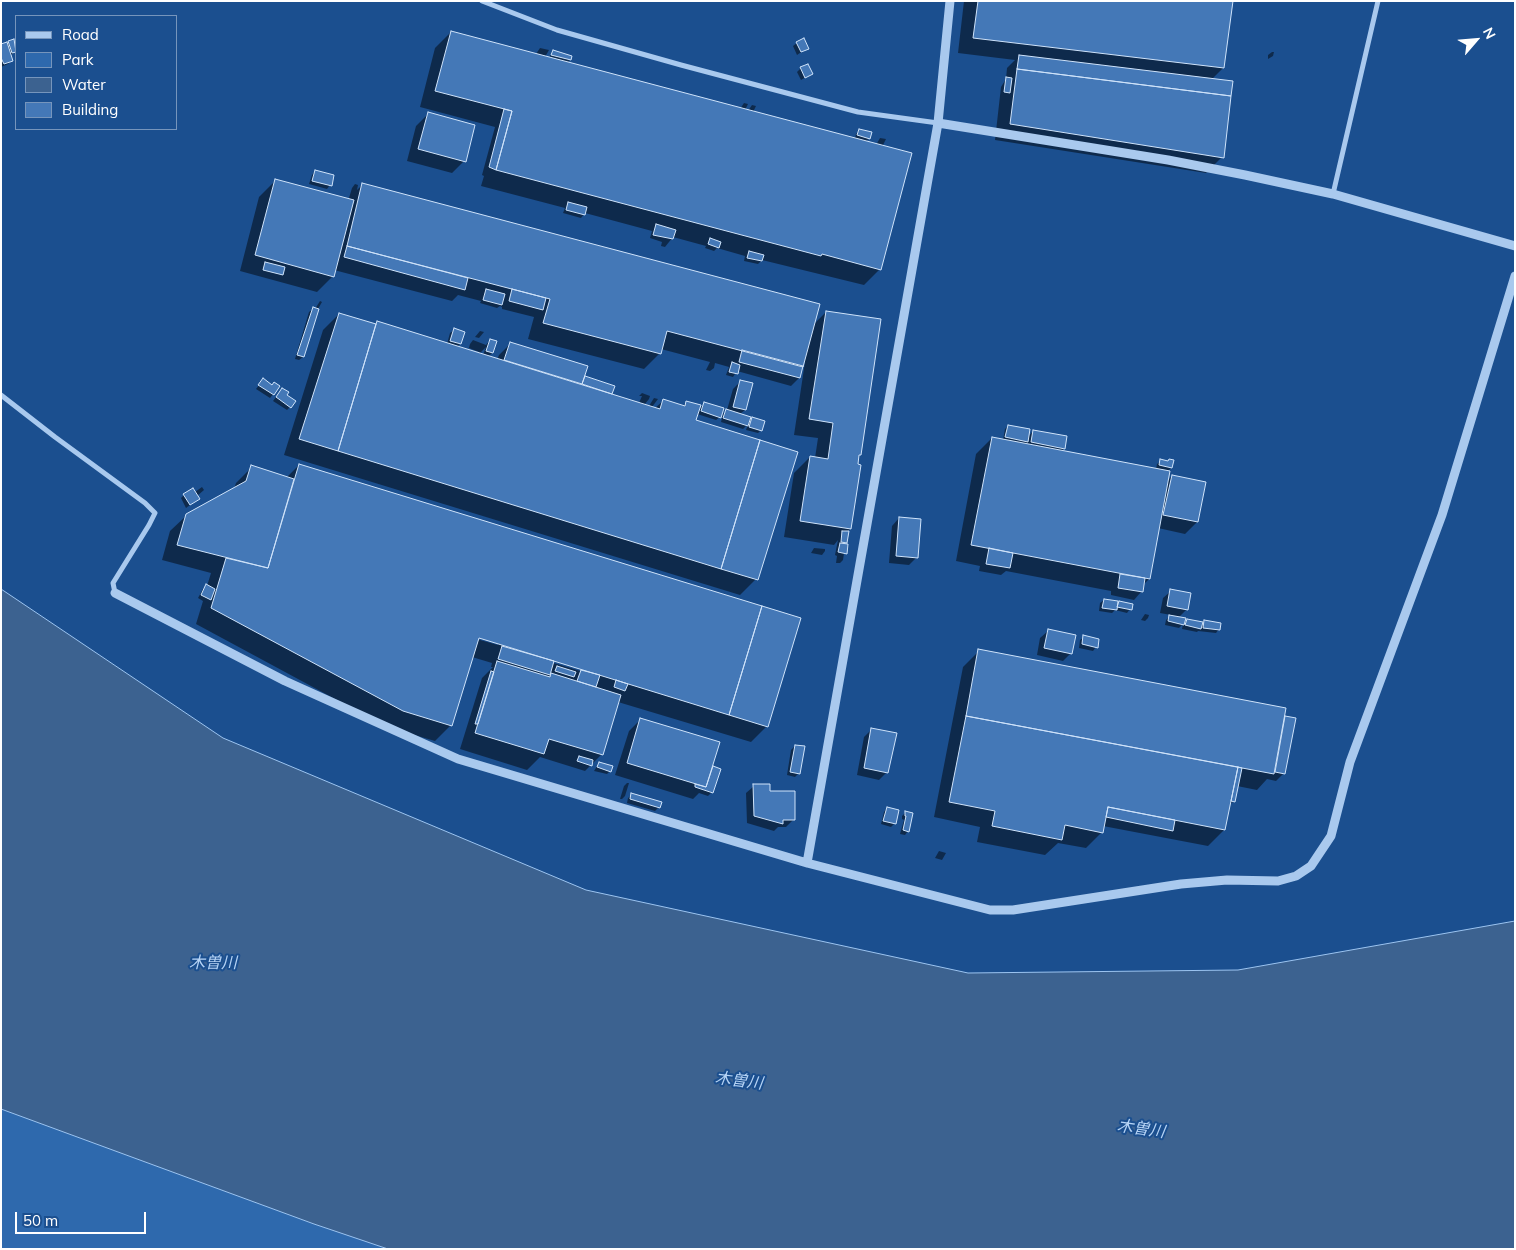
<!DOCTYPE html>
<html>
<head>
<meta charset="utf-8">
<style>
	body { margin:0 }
	#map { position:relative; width:1516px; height:1250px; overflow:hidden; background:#1b4f8f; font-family:Mulish,sans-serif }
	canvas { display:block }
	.frame { position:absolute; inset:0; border:2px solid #fff; pointer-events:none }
	.legend { position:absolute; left:15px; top:15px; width:162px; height:115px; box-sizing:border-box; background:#1b4f8f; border:1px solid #7695bc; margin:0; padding:6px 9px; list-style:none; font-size:15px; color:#fff }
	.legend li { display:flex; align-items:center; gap:10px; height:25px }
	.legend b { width:25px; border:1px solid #7695bc }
	.north { position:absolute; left:1451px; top:15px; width:50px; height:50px; -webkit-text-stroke:4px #1b4f8f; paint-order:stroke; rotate:63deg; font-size:14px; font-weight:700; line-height:20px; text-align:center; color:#fff }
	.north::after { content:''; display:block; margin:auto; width:18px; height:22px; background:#fff; clip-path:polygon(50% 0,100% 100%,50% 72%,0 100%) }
	.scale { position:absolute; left:15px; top:1212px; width:131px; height:22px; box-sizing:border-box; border:2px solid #fff; border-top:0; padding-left:6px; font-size:15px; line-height:18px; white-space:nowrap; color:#fff; -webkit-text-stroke:4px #1b4f8f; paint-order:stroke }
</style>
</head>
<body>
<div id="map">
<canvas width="1516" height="1250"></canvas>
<div class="frame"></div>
<ul class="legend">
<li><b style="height:6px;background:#a9c9ee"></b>Road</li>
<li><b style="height:14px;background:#2e69ad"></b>Park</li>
<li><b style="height:14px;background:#3c6290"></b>Water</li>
<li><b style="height:14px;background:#4478b7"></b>Building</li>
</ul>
<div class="north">N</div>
<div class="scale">50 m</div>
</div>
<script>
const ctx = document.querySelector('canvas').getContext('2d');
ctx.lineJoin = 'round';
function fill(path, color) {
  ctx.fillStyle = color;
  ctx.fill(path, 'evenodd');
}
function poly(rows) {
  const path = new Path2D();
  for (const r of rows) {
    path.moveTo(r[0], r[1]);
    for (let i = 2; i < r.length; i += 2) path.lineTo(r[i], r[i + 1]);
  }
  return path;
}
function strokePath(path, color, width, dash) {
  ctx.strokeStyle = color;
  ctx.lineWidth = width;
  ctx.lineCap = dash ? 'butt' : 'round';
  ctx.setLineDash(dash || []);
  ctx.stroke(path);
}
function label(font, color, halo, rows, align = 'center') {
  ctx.font = font + ' Mulish,"Noto Sans JP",sans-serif';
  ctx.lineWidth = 4;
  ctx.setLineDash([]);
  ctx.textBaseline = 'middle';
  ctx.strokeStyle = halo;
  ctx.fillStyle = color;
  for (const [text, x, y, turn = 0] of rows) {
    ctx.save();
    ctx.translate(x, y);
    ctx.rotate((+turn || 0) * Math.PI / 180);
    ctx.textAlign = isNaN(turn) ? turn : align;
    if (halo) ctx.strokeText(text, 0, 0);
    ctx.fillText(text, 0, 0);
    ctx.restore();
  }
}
fill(poly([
	[1,1109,314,1224,388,1249,1,1249]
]), '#2e69ad');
const water = poly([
	[1,589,223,738,586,890,968,973,1238,970,1515,921,1515,1249,388,1249,314,1224,1,1109,1,589]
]);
fill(water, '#3c6290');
strokePath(water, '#9cc4f0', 1);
fill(poly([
	[964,1,1231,1,1223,68,1211,80,1222,157,1206,173,995,140,1001,87,1006,79,1007,68,1015,60,958,53],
	[451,32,536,54,540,48,549,50,545,57,549,58,553,51,570,60,567,63,740,109,744,103,748,104,745,110,748,111,752,105,756,106,753,112,855,139,856,134,860,130,869,138,866,142,876,145,880,138,886,139,882,147,880,269,864,285,762,260,758,264,744,261,745,256,717,248,714,251,705,248,706,246,673,237,665,247,661,246,662,242,650,238,652,231,585,213,581,218,563,213,565,208,481,186,484,176,482,175,495,127,420,107,435,48],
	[13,41,16,51,10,56,12,60,8,64,1,67,1,45],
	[797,43,807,48,797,55,793,46],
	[1272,52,1274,52,1273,56,1268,59,1268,55],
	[801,68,811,74,801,80,797,72],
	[428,114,464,161,452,173,407,161,416,126],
	[315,171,330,185,327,189,309,184,312,175],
	[275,181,347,200,349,198,352,188,355,184,358,185,357,190,363,184,813,325,826,312,860,454,858,457,850,529,846,533,847,533,843,560,840,563,836,563,837,556,835,555,838,540,834,545,784,537,794,473,810,457,815,458,818,438,794,435,805,362,803,362,799,378,791,386,737,371,733,377,726,375,729,367,715,363,714,368,710,371,706,370,710,362,661,349,660,353,644,369,528,339,534,317,502,309,502,307,500,306,497,308,480,303,481,301,458,295,452,301,334,270,333,276,317,292,240,271,259,197],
	[320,301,322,302,318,309,303,357,299,360,295,359,309,312,313,309,315,309],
	[339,314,375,325,378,323,447,344,450,333,454,330,460,344,457,347,479,354,479,352,469,348,470,344,473,340,486,345,490,340,495,342,492,353,488,357,497,360,499,355,511,343,582,380,585,377,611,393,610,394,637,403,639,396,637,403,639,403,642,396,639,396,642,393,650,396,649,399,644,405,649,406,654,398,658,399,652,407,655,408,663,401,682,407,687,402,698,410,705,403,720,417,716,420,697,414,695,421,756,579,740,595,284,455,323,330],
	[486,347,483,355,479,354],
	[480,331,484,332,479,338,475,337],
	[263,380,272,386,279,387,270,398,256,389],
	[741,381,745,410,740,414,747,423,752,418,761,430,758,433,746,430,748,424,743,429,721,422,723,414,727,410,733,389],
	[282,389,290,407,287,410,273,401],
	[1008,426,1028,437,1033,431,1064,448,1061,452,1156,470,1157,464,1161,461,1171,468,1167,472,1167,481,1172,476,1205,483,1197,522,1185,534,1158,528,1149,579,1143,585,1141,592,1134,600,1111,595,1111,591,1006,571,1001,575,979,571,980,566,956,561,976,454,992,438,1003,440,1005,429],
	[299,465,767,726,751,742,618,702,601,755,585,771,540,757,527,770,460,749,482,678,493,667,491,667,492,663,472,657,451,725,435,741,387,727,196,624,203,601,198,598,203,589,207,586,211,573,162,560,170,531,187,515,234,489,236,483,252,467,286,478],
	[473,635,498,643,498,645,473,638],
	[548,658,588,671,587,673,547,661],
	[202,487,204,490,197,496,198,499,186,508,181,498,184,495,195,492],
	[899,518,917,557,909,565,889,563,892,526],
	[814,548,825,549,825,551,822,555,811,553],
	[1171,591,1187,609,1178,618,1183,624,1187,620,1202,623,1204,621,1219,629,1216,633,1198,631,1197,632,1182,629,1183,624,1179,628,1165,625,1166,620,1171,615,1160,613,1163,598],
	[1104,600,1131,605,1130,609,1127,613,1115,610,1112,613,1099,611,1100,603],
	[1145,614,1149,615,1148,618,1145,621,1141,620],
	[1048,631,1071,653,1063,661,1037,655,1040,638],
	[1084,637,1096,647,1093,651,1079,648,1080,640],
	[979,651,1283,720,1286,717,1284,773,1276,781,1267,779,1257,790,1237,786,1234,801,1229,805,1224,830,1208,846,1103,826,1102,832,1086,848,1058,843,1045,855,977,842,980,827,934,817,963,667],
	[641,719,711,767,719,769,712,792,708,796,699,793,693,799,615,775,629,731],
	[872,729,887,772,879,780,857,775,864,737],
	[795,746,799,773,795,777,787,775,791,750],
	[599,763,610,771,607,774,594,771],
	[627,783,629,783,625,796,622,799,620,799,624,786],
	[754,786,769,792,794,819,786,827,778,827,774,831,747,823,746,793],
	[632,795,659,807,655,811,627,803,628,798],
	[887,808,895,823,891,827,881,824,884,812],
	[906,812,908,831,905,835,900,834,904,820,902,819,902,816],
	[939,851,946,853,942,860,935,858]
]), '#0007');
const building = poly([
	[978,1,1233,1,1224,68,973,38,978,1],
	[451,31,912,153,881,270,822,254,821,256,496,170,512,111,435,91,451,31],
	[804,38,809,49,801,52,796,42,804,38],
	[14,39,16,52,12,53,8,41,14,39],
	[7,42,13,61,4,64,1,58,1,44,7,42],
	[553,50,572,56,571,60,551,55,553,50],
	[1019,55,1233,81,1231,96,1017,69,1019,55],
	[808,64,813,74,805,78,800,67,808,64],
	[1017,69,1231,96,1224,158,1010,124,1017,69],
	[1006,77,1012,78,1010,93,1004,92,1006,77],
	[504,109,512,111,496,170,489,167,504,109],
	[428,112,475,125,466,162,418,149,428,112],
	[859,129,872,132,870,139,857,135,859,129],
	[315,170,334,175,332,186,312,181,315,170],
	[275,179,354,200,334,277,255,255,275,179],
	[362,183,820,304,803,367,667,331,661,354,543,323,550,299,347,246,362,183],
	[568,202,587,207,585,215,566,210,568,202],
	[656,224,676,230,673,239,653,235,656,224],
	[710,238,721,242,719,248,708,244,710,238],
	[347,246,468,278,465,290,344,257,347,246],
	[749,251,764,255,762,261,747,258,749,251],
	[265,262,285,267,283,275,263,270,265,262],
	[486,289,505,294,502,305,483,300,486,289],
	[512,289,546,298,543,310,509,301,512,289],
	[313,307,319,309,304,357,297,355,313,307],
	[826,311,881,319,861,455,859,455,858,464,861,465,851,529,800,521,810,456,828,459,833,423,809,419,826,311],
	[339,313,376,324,338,451,299,439,339,313],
	[377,321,660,409,663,399,685,406,686,401,701,405,696,420,760,440,721,569,338,451,377,321],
	[454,328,465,332,461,344,450,341,454,328],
	[490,339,497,341,493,353,486,351,490,339],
	[510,342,588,366,582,384,504,360,510,342],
	[742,350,803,366,800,378,739,362,742,350],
	[732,362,740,365,738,374,729,372,732,362],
	[585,376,615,386,612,394,582,384,585,376],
	[263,378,272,385,274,382,280,386,274,395,258,385,263,378],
	[740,380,753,383,746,410,733,407,740,380],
	[282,388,289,392,287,395,296,401,291,408,276,397,282,388],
	[704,402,724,408,721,418,701,411,704,402],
	[726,409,751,417,748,426,723,418,726,409],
	[752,417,765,421,762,431,749,427,752,417],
	[1008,425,1030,429,1028,442,1005,437,1008,425],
	[1033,430,1067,436,1065,449,1031,442,1033,430],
	[992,437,1170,471,1150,579,971,545,992,437],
	[760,440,798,452,758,580,721,569,760,440],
	[1160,459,1168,461,1169,459,1174,460,1172,468,1159,465,1160,459],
	[299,464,762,606,729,715,479,638,452,726,403,711,211,608,226,558,268,568,299,464],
	[251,465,294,479,268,568,177,545,186,514,246,481,251,465],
	[1172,475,1206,482,1198,522,1163,515,1172,475],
	[193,488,200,499,190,505,183,494,193,488],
	[899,517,921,519,918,558,896,556,899,517],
	[842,531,849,531,847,543,841,542,842,531],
	[840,543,848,544,847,554,838,552,840,543],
	[989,548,1013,553,1010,568,986,564,989,548],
	[1120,574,1145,578,1143,592,1118,588,1120,574],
	[206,584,215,589,211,600,201,595,206,584],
	[1170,589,1191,593,1188,610,1167,606,1170,589],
	[1104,599,1118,601,1117,610,1102,608,1104,599],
	[1119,601,1133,604,1132,610,1117,607,1119,601],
	[762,606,801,618,768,727,729,715,762,606],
	[1169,615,1186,618,1184,625,1168,621,1169,615],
	[1187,619,1203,622,1201,629,1185,625,1187,619],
	[1204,620,1221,623,1220,630,1203,628,1204,620],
	[1048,629,1076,635,1072,654,1044,648,1048,629],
	[1083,635,1099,639,1098,648,1082,644,1083,635],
	[502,646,554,661,550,675,498,659,502,646],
	[978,649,1286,708,1274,774,966,716,978,649],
	[497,661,550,677,551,673,621,695,603,755,549,739,544,754,475,733,497,661],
	[557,666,576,672,574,677,555,671,557,666],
	[581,670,600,675,596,687,577,681,581,670],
	[491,671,494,672,478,724,475,724,491,671],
	[616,680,628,684,625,691,614,687,616,680],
	[966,716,1238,767,1225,830,1108,807,1103,833,1065,825,1062,840,992,826,995,811,949,802,966,716],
	[1285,716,1296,718,1285,774,1275,772,1285,716],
	[640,718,720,742,706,787,627,763,640,718],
	[871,728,897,733,888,773,864,768,871,728],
	[795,745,805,746,800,774,790,772,795,745],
	[579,756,593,760,592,766,577,761,579,756],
	[599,762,613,766,611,772,597,767,599,762],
	[713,766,721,769,713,793,695,787,695,784,706,787,713,766],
	[1238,767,1242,768,1235,802,1231,801,1238,767],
	[753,784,770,784,770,791,795,791,795,820,783,820,783,824,754,816,753,784],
	[631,793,662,802,660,808,630,799,631,793],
	[887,807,899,810,896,824,883,821,887,807],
	[1108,807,1175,820,1173,831,1106,817,1108,807],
	[905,811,913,813,909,832,903,830,906,816,905,816,905,811]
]);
fill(building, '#4478b7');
strokePath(building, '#cfe3fa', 1);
strokePath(poly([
	[482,1,557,30,681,65,858,112,938,123],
	[1333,194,1378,1],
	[1,395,55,437,145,503,155,513,149,525,113,583,115,593]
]), '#a9c9ee', 5);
strokePath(poly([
	[938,123,1168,160,1245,175,1333,194,1515,246],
	[115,593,285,681,458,759,807,863,990,910,1013,910,1181,884,1227,880,1278,881,1296,876,1311,866,1331,836,1350,762,1442,515,1515,276],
	[807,863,938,123,950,1]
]), '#a9c9ee', 9);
label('italic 16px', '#b5d3f5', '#1b4f8f', [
	["木曽川",213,963],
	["木曽川",739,1081,7],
	["木曽川",1141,1129,8]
]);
</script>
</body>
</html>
